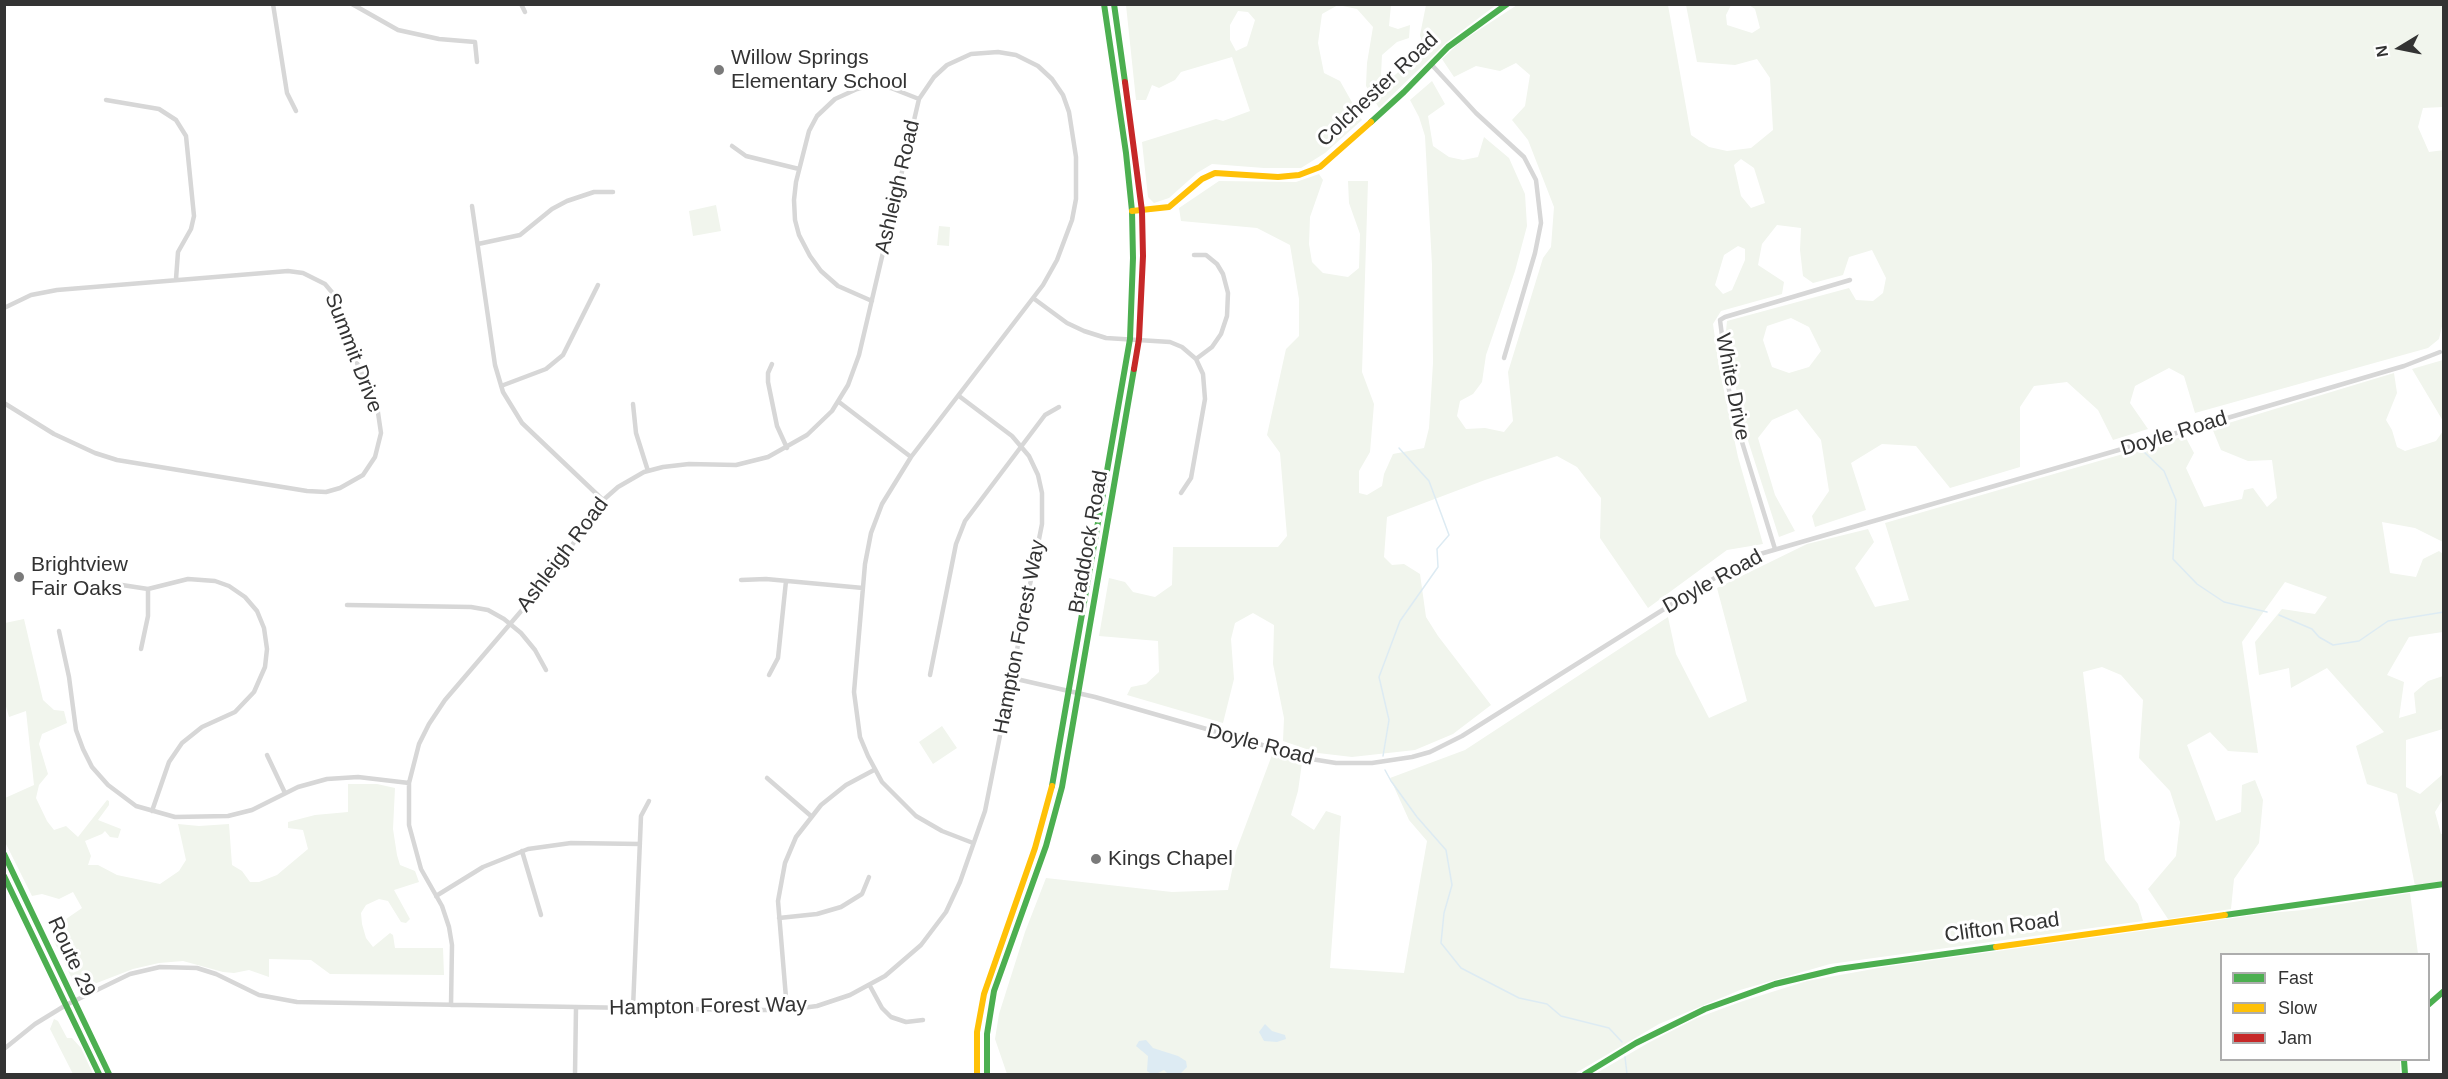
<!DOCTYPE html>
<html>
<head>
<meta charset="utf-8">
<style>
	body { margin:0 }
	#map { position:relative; width:2448px; height:1079px; overflow:hidden; background:#fff; font-family:Helvetica,sans-serif }
	canvas { display:block }
	.frame { position:absolute; inset:0; border:6px solid #333; pointer-events:none }
	.legend { position:absolute; left:2220px; top:953px; width:210px; height:108px; box-sizing:border-box; background:#fff; border:2px solid #adadad; margin:0; padding:8px 10px; list-style:none; font-size:18px; color:#333 }
	.legend li { display:flex; align-items:center; gap:12px; height:30px }
	.legend b { width:30px; border:2px solid #adadad }
	.north { position:absolute; left:2370px; top:18px; width:60px; height:60px; -webkit-text-stroke:4px #fff; paint-order:stroke; rotate:260deg; font-size:16px; font-weight:700; line-height:24px; text-align:center; color:#333 }
	.north::after { content:''; display:block; margin:auto; width:21px; height:27px; background:#333; clip-path:polygon(50% 0,100% 100%,50% 72%,0 100%) }
</style>
</head>
<body>
<div id="map">
<canvas width="2448" height="1079"></canvas>
<div class="frame"></div>
<ul class="legend">
<li><b style="height:8px;background:#4caf50"></b>Fast</li>
<li><b style="height:8px;background:#ffc107"></b>Slow</li>
<li><b style="height:8px;background:#c62828"></b>Jam</li>
</ul>
<div class="north">N</div>
</div>
<script>
const ctx = document.querySelector('canvas').getContext('2d');
ctx.lineJoin = 'round';
function fill(path, color) {
  ctx.fillStyle = color;
  ctx.fill(path, 'evenodd');
}
function poly(rows) {
  const path = new Path2D();
  for (const r of rows) {
    path.moveTo(r[0], r[1]);
    for (let i = 2; i < r.length; i += 2) path.lineTo(r[i], r[i + 1]);
  }
  return path;
}
function strokePath(path, color, width, dash) {
  ctx.strokeStyle = color;
  ctx.lineWidth = width;
  ctx.lineCap = dash ? 'butt' : 'round';
  ctx.setLineDash(dash || []);
  ctx.stroke(path);
}
function label(font, color, halo, rows, align = 'center') {
  ctx.font = font + ' Helvetica,sans-serif';
  ctx.lineWidth = 6;
  ctx.setLineDash([]);
  ctx.textBaseline = 'middle';
  ctx.strokeStyle = halo;
  ctx.fillStyle = color;
  for (const [text, x, y, turn = 0] of rows) {
    ctx.save();
    ctx.translate(x, y);
    ctx.rotate((+turn || 0) * Math.PI / 180);
    ctx.textAlign = isNaN(turn) ? turn : align;
    if (halo) ctx.strokeText(text, 0, 0);
    ctx.fillText(text, 0, 0);
    ctx.restore();
  }
}
fill(poly([
	[1126,5,1391,5,1389,26,1398,29,1410,25,1409,38,1397,42,1382,55,1381,75,1389,80,1424,50,1420,35,1426,5,1496,5,1447,42,1379,108,1366,86,1367,63,1373,27,1357,9,1338,5,1322,14,1318,43,1324,73,1340,81,1362,120,1325,153,1301,168,1264,168,1212,164,1197,173,1169,198,1154,203,1148,197,1142,142,1216,119,1223,121,1250,111,1232,57,1181,72,1175,80,1159,88,1152,85,1146,100,1136,100],
	[1238,11,1248,12,1255,20,1247,46,1236,51,1230,40,1230,25],
	[1517,5,1668,5,1691,135,1709,147,1727,151,1751,148,1773,130,1770,78,1757,59,1735,65,1697,62,1686,5,1731,5,1726,15,1727,25,1752,33,1760,28,1755,9,1749,5,2443,5,2443,107,2423,108,2418,127,2429,152,2444,150,2443,322,2439,339,2428,348,2195,413,2184,376,2169,368,2135,386,2130,403,2148,429,2113,440,2098,410,2067,382,2034,386,2020,407,2020,467,1950,488,1916,446,1882,444,1851,463,1866,510,1815,527,1812,516,1829,491,1821,440,1797,409,1772,420,1758,438,1775,495,1795,531,1779,537,1742,422,1726,331,1727,321,1849,288,1856,300,1873,301,1883,293,1886,278,1872,250,1849,257,1843,275,1813,283,1803,276,1800,250,1801,228,1777,225,1762,244,1758,265,1784,282,1782,294,1721,311,1713,324,1719,367,1738,457,1763,544,1727,550,1648,608,1600,538,1601,498,1577,467,1557,456,1485,480,1387,517,1384,557,1392,565,1404,564,1420,574,1426,617,1438,636,1491,705,1453,734,1415,750,1352,757,1318,753,1283,741,1284,718,1273,664,1274,625,1253,613,1235,623,1231,639,1234,679,1223,723,1127,695,1131,687,1146,684,1159,672,1158,641,1099,636,1109,578,1125,582,1133,592,1155,597,1172,585,1173,547,1278,547,1287,536,1280,453,1267,435,1286,349,1299,336,1299,299,1290,245,1257,228,1181,221,1179,208,1219,181,1296,182,1319,174,1323,180,1310,217,1309,244,1312,262,1323,273,1348,277,1359,268,1360,234,1349,203,1348,181,1368,181,1362,372,1374,404,1370,452,1359,471,1359,493,1367,495,1382,486,1384,474,1393,454,1424,448,1429,428,1433,363,1432,265,1425,136,1419,117,1410,100,1432,81,1445,104,1428,116,1433,146,1449,157,1463,160,1478,157,1484,137,1509,158,1525,194,1527,226,1515,271,1486,355,1482,382,1473,394,1460,401,1457,416,1466,429,1485,428,1504,432,1513,421,1508,372,1543,258,1551,247,1554,207,1528,140,1512,120,1525,106,1530,75,1516,63,1500,71,1476,66,1454,77,1442,59,1459,43],
	[1741,159,1754,168,1765,203,1751,208,1741,196,1734,165],
	[1738,246,1745,249,1745,260,1732,290,1723,294,1715,285,1724,255],
	[1791,318,1809,327,1821,351,1809,367,1789,373,1772,367,1763,340,1767,326],
	[716,205,721,231,693,236,689,211],
	[939,226,950,227,949,246,937,245],
	[2443,360,2444,360,2443,421,2412,369],
	[2394,373,2397,393,2386,420,2392,430,2397,447,2405,451,2436,441,2443,431,2443,542,2415,528,2382,522,2390,573,2416,577,2423,559,2439,551,2443,554,2443,632,2409,637,2387,675,2404,682,2399,718,2416,713,2414,693,2428,681,2443,676,2443,729,2406,740,2406,787,2420,794,2443,774,2443,799,2435,812,2441,834,2443,834,2443,881,2415,886,2397,794,2367,784,2356,746,2384,732,2327,668,2291,688,2289,668,2259,675,2255,642,2282,609,2315,614,2327,597,2285,582,2242,642,2258,753,2228,751,2210,732,2187,745,2216,821,2241,812,2242,785,2255,780,2263,800,2259,843,2234,879,2231,909,2168,919,2148,889,2176,856,2180,822,2170,791,2139,758,2143,700,2121,675,2102,667,2083,672,2105,860,2138,904,2143,921,1830,964,1740,990,1659,1024,1574,1074,1007,1074,995,1039,999,1014,1025,932,1046,878,1172,892,1228,890,1236,851,1272,755,1302,763,1298,791,1291,815,1314,830,1326,811,1341,816,1330,968,1404,973,1427,841,1409,820,1390,778,1465,750,1668,617,1676,654,1709,718,1747,701,1717,588,1807,544,1868,529,1874,542,1855,568,1875,607,1909,600,1885,523,2185,436,2194,453,2186,468,2204,507,2242,499,2244,490,2253,488,2267,507,2277,498,2272,460,2248,461,2221,450,2212,428],
	[24,619,43,700,54,710,64,711,67,723,42,734,39,744,48,774,39,785,36,798,47,821,54,830,66,826,78,837,107,800,109,801,109,805,98,820,121,829,118,838,110,837,105,831,102,834,85,841,91,856,88,865,98,865,117,875,160,884,179,871,186,860,178,824,199,826,229,824,232,865,242,871,250,882,259,882,277,875,308,849,303,830,288,828,288,822,315,815,348,812,348,784,377,784,395,788,393,829,397,855,400,865,415,871,419,882,394,890,410,919,406,923,401,922,388,901,379,899,366,905,361,913,362,924,366,938,373,947,390,933,393,935,395,948,443,948,444,975,330,974,311,960,269,959,269,977,249,970,234,973,223,972,183,961,159,963,133,969,89,986,83,979,73,981,53,939,53,933,56,926,82,908,73,892,59,899,42,894,32,896,5,842,5,798,34,785,26,711,9,717,5,703,5,623],
	[942,726,957,748,933,764,919,742],
	[2410,893,2418,954,2222,954,2222,1060,2400,1060,2400,1074,1595,1074,1648,1043,1697,1018,1743,1001,1807,981,1884,967,2269,913,2303,910],
	[54,1019,58,1021,67,1038,72,1038,81,1048,93,1074,73,1074,50,1029]
]), '#f1f5ed');
fill(poly([
	[1265,1024,1272,1031,1285,1035,1286,1039,1277,1042,1264,1041,1259,1032],
	[1146,1040,1153,1048,1178,1056,1186,1061,1187,1067,1180,1074,1168,1074,1164,1070,1156,1074,1150,1073,1147,1071,1148,1056,1136,1046,1139,1041]
]), '#ddebf3');
strokePath(poly([
	[2144,452,2164,471,2176,500,2173,559,2197,584,2224,602,2267,612],
	[2279,615,2312,629,2319,637,2333,645,2359,641,2388,621,2444,612],
	[1383,756,1389,720,1379,677,1400,621,1438,567,1437,549,1449,535,1429,481,1399,448],
	[1385,770,1391,781,1417,817,1446,850,1452,885,1444,913,1441,943,1461,968,1519,998,1547,1004,1561,1016,1609,1028,1622,1042],
	[1625,1057,1627,1074]
]), '#ddebf3', 1.5);
strokePath(poly([
	[273,4,287,93,296,111],
	[352,4,398,30,439,39,475,42,477,62],
	[521,4,525,12],
	[1431,64,1476,113,1524,157,1536,180,1541,223,1535,253,1504,358],
	[106,100,159,109,176,120,186,136,194,216,191,229,178,252,176,279],
	[732,146,746,156,799,169],
	[472,206,495,365,503,392,522,423,603,500],
	[478,244,520,235,552,209,567,201,594,192,613,192],
	[1194,255,1206,255,1217,264,1223,274,1228,293,1227,316,1221,334,1212,347,1196,359],
	[1033,298,1067,323,1084,331,1106,338,1170,342,1182,347,1196,359,1203,374,1205,399,1191,478,1181,493],
	[872,301,838,286,821,271,810,256,799,235,795,220,794,200,796,182,809,131,817,116,835,99,857,89,876,86,891,88,919,99],
	[4,308,31,295,57,290,288,271,303,273,325,284,336,297,349,346,377,406,381,433,375,457,363,475,340,488,326,492,307,491,117,460,95,453,54,434,4,403],
	[772,364,768,373,768,382,777,426,787,448],
	[501,386,546,369,563,355,598,285],
	[839,402,911,457],
	[633,404,636,433,648,471],
	[1775,549,1738,429,1729,390,1720,320,1725,317,1850,280],
	[741,580,766,579,863,588],
	[91,587,122,585,148,589,188,579,215,581,229,586,245,597,257,611,264,628,267,649,265,667,254,692,235,712,202,727,182,743,169,762,152,811],
	[347,605,471,607,488,610,504,619,521,633,535,650,546,670],
	[59,631,69,677,76,730,83,749,92,767,108,785,136,806,175,817,228,816,252,810,298,787,327,779,358,777,409,783],
	[141,649,148,616,148,589],
	[769,675,778,658,786,581],
	[930,675,956,544,965,521,1045,415,1059,407],
	[1012,678,1095,697,1311,759,1336,763,1372,763,1412,757,1430,752,1462,736,1688,594,1740,563,1760,554,2122,449,2404,366,2440,352],
	[267,755,285,793],
	[767,778,811,816],
	[522,851,541,915],
	[436,896,483,867,528,849,571,843,640,844],
	[779,918,817,914,841,907,862,894,869,877],
	[870,986,882,1008,891,1017,906,1022,923,1020],
	[451,1005,452,945,449,927,442,906,421,869,409,825,409,783,419,744,429,724,445,700,552,575,601,502,618,487,644,472,663,467,689,464,736,465,768,457,807,435,832,411,848,385,859,355,919,99,934,77,947,65,971,54,998,52,1016,55,1038,66,1052,79,1063,95,1069,112,1076,157,1076,199,1072,220,1057,260,1043,285,911,457,882,504,871,533,865,564,854,692,860,737,868,756,882,782,916,816,942,831,973,843],
	[633,1008,641,816,649,801],
	[787,1010,778,901,785,863,796,837,821,805,846,785,874,770],
	[4,1049,35,1024,66,1005,130,974,160,967,197,968,216,974,259,995,297,1002,744,1010,787,1010,817,1006,850,995,885,976,921,945,946,912,960,882,985,811,1042,524,1042,493,1038,475,1029,456,1012,436,959,396],
	[575,1074,576,1008]
]), '#d7d7d7', 4.5);
strokePath(poly([
	[1114,4,1125,82],
	[1371,122,1404,92,1448,47,1507,4],
	[1052,786,1130,339,1133,258,1132,211,1126,153,1104,4],
	[4,854,109,1074],
	[4,876,99,1074],
	[2225,915,2444,884],
	[2428,1005,2444,991],
	[2404,1060,2405,1074],
	[987,1074,987,1034,994,991,1046,846,1062,787,1134,369],
	[1585,1074,1636,1043,1705,1009,1775,984,1838,969,1996,947]
]), '#4caf50', 6);
strokePath(poly([
	[1132,211,1169,207,1202,179,1215,173,1278,177,1299,175,1320,167,1371,122],
	[1996,947,2225,915],
	[977,1074,977,1032,984,994,1035,848,1052,786]
]), '#ffc107', 6);
strokePath(poly([
	[1125,82,1142,211,1143,256,1139,339,1134,369]
]), '#c62828', 6);
for (const [x, y, r, color] of [
	[719,70,6,"#7a7a7a"],
	[19,577,6,"#7a7a7a"],
	[1096,859,6,"#7a7a7a"]
]) {
  const dot = new Path2D();
  dot.arc(x, y, r, 0, 2 * Math.PI);
  ctx.fillStyle = color;
  ctx.fill(dot);
  strokePath(dot, '#fff', 2);
}
label('21px', '#333', '#fff', [
	["Willow Springs",731,58],
	["Elementary School",731,82],
	["Brightview",31,565],
	["Fair Oaks",31,589],
	["Kings Chapel",1108,859]
], 'left');
label('21px', '#333', '#fff', [
	["Colchester Road",1378,90,-43],
	["Ashleigh Road",898,187,-77],
	["Summit Drive",353,353,69],
	["White Drive",1732,387,79],
	["Doyle Road",2174,434,-17],
	["Braddock Road",1089,542,-80],
	["Ashleigh Road",563,555,-53],
	["Doyle Road",1713,582,-29],
	["Hampton Forest Way",1020,637,-79],
	["Doyle Road",1260,745,15],
	["Clifton Road",2002,928,-8],
	["Route 29",71,957,65],
	["Hampton Forest Way",708,1007,-1]
]);
</script>
</body>
</html>
